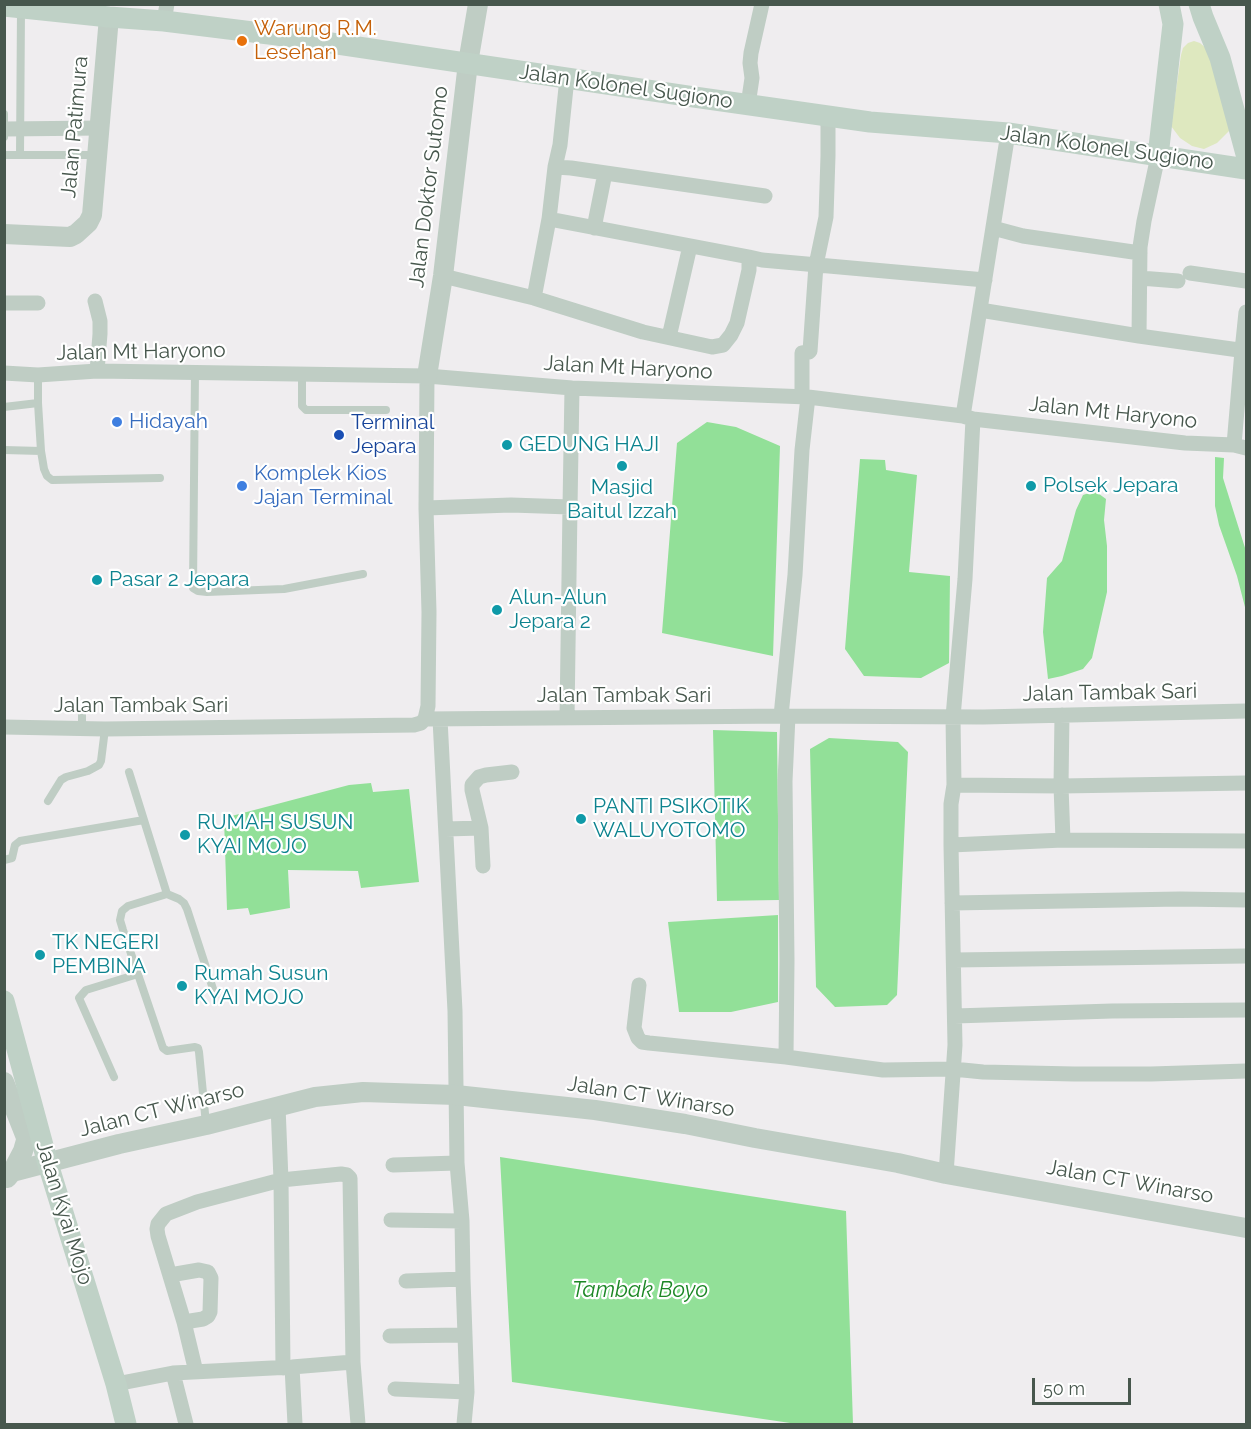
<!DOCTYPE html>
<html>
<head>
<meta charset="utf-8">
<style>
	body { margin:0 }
	#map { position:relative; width:1251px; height:1429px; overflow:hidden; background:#efedef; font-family:Raleway,sans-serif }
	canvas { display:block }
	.frame { position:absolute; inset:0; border:6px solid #47574d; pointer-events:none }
	.scale { position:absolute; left:1032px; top:1378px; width:99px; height:27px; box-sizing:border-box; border:3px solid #47574d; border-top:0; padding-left:8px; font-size:18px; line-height:21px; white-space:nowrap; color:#47574d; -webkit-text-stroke:4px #fff; paint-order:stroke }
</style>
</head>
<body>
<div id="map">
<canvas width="1251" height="1429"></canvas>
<div class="frame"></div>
<div class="scale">50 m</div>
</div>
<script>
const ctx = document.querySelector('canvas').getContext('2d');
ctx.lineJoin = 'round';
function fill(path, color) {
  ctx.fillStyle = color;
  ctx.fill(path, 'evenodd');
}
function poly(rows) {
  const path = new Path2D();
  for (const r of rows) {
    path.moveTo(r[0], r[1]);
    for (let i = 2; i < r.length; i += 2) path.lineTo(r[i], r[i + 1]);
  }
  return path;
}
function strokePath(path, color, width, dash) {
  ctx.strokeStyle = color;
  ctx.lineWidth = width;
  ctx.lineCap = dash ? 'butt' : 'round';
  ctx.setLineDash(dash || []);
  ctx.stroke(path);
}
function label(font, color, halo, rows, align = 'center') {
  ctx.font = font + ' Raleway,sans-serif';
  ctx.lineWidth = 4.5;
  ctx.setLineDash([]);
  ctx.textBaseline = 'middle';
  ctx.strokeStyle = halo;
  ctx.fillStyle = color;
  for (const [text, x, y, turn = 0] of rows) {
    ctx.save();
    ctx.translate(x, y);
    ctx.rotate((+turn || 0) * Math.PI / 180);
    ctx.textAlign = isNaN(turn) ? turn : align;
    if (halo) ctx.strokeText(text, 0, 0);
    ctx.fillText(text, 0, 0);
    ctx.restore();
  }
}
fill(poly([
	[1194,41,1200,43,1207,49,1233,127,1217,143,1204,149,1192,146,1180,138,1171,126,1181,55,1183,48,1188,43]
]), '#dee8bf');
fill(poly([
	[707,422,736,427,780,446,773,656,662,633,677,443],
	[1215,457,1224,458,1223,478,1246,551,1246,611,1237,576,1219,525,1215,506],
	[860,459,885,460,886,470,917,475,909,572,950,576,949,663,921,678,864,676,845,649],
	[1095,491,1106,499,1104,520,1107,546,1107,592,1092,658,1083,669,1062,676,1048,679,1043,632,1047,578,1062,561,1076,510,1083,495],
	[713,730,777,732,779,900,717,901],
	[829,738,898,742,908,752,897,995,887,1005,835,1007,816,987,810,749],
	[371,783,373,792,409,789,419,882,361,888,358,871,288,870,290,908,250,915,248,908,227,910,224,818,349,785],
	[778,915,778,1002,731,1012,679,1012,668,922],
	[500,1157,846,1211,853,1424,797,1424,512,1382]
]), '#92e098');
strokePath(poly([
	[4,114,4,137],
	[4,155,96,155],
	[20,155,21,9],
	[195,372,193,588,198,591,207,592,284,589,363,574],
	[302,373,302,406,306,410,386,410],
	[38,375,38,403,41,451,44,469,47,476,52,480,160,478],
	[4,407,38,403],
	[4,450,41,451],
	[82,729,82,715],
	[129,772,167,894],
	[48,801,61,780,66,777,88,771,99,765,101,761,105,729],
	[4,860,12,858,15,845,20,841,144,820],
	[114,1077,79,998,86,990,138,974],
	[206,1124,199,1052,198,1048,195,1047,167,1051,163,1048,123,930,120,920,122,911,128,906,167,894,179,899,184,903,187,909,215,995]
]), '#bfcdc4', 8);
strokePath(poly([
	[164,21,167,4],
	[567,78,560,145,555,167,549,219,534,298,643,332,712,347,723,345,731,335,737,323,749,270,749,257,762,260,985,280],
	[748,105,752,78,750,63,751,53,762,4],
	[5,129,100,128],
	[555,167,571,168,765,196],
	[549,219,749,257],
	[594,228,605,173],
	[993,228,1023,236,1140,253],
	[1190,273,1246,281],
	[443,276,534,298],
	[1140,278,1178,281],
	[95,301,100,321,100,334,97,371],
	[4,303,38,303],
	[980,310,1139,336,1246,351],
	[1139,336,1140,247,1144,221,1158,156],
	[669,337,690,246],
	[4,373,38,375,97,371,427,376,572,388,808,397,963,416,973,419,1185,443,1234,445,1246,448],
	[802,397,802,353,809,352,810,351,816,265,826,217,828,156,828,116],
	[963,416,1008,133],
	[1234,445,1242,351,1246,312],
	[570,507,572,388],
	[426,508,511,505,570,507,567,718],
	[1062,715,1061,786,1063,840],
	[781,716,795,575,802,450,808,397],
	[425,719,428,706,429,612,426,508,427,376],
	[440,719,455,1011,457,1163,462,1221,463,1279,467,1392,464,1424],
	[4,727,105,729,414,725,421,723,425,719,788,716,983,717,1246,711],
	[954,785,1061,786,1246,783],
	[481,828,472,790,472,785,479,777,486,775,512,772],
	[446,829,481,828,483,866],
	[951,845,1063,840,1246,841],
	[952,903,1180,899,1246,900],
	[954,960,1246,956],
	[639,985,634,1028,638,1038,642,1042,649,1043,786,1057,883,1070,953,1069,983,1072,1074,1074,1151,1074,1246,1071],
	[955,1016,1112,1011,1246,1010],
	[786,1057,787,961,785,781,788,716],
	[393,1165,457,1163],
	[946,1174,955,1045,951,845,951,804,954,785,953,717,965,579,973,419],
	[391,1220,462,1221],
	[170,1275,199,1270,208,1272,211,1278,210,1312,208,1316,203,1319,184,1322],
	[406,1281,463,1279],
	[390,1336,464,1335],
	[353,1362,358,1424],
	[292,1367,295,1424],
	[196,1372,184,1322,158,1236,157,1229,158,1224,166,1214,197,1202,281,1180,283,1368],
	[173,1373,186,1424],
	[116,1384,173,1373,292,1367,353,1362,350,1178,347,1175,341,1174,281,1180,278,1106],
	[395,1389,467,1392]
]), '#bfcdc4', 15);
strokePath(poly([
	[4,234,70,237,76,234,88,223,92,215,109,17],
	[427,376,443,276,468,63,478,4],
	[4,1082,27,1140],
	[12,1172,119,1144,206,1125,315,1097,363,1092,456,1095,595,1110,685,1124,755,1138,898,1163,946,1174,1246,1228],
	[7,1178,12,1172,23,1151,34,1112]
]), '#bfcdc4', 20);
strokePath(poly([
	[1199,4,1203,17,1220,58,1246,154],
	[4,6,109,17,164,21,277,35,694,97,870,122,1008,133,1246,169],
	[1158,156,1173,24,1169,4],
	[4,1001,48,1164,116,1384,126,1424]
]), '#bfd1c6', 21);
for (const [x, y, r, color] of [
	[242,41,6,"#e8710a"],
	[117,422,6,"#3f7fe0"],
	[339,435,6,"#1a4fb4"],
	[507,445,6,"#0f9aa8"],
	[622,466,6,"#0f9aa8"],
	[242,486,6,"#3f7fe0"],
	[1031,486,6,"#0f9aa8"],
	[97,580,6,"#0f9aa8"],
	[497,610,6,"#0f9aa8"],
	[581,819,6,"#0f9aa8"],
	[185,835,6,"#0f9aa8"],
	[40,955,6,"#0f9aa8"],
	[182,986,6,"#0f9aa8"]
]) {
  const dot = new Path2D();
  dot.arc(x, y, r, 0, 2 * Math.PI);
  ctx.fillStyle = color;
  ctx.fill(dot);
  strokePath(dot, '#fff', 2);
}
label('21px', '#c56008', '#fff', [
	["Warung R.M.",254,29],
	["Lesehan",254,53]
], 'left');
label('21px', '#47574d', '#fff', [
	["Jalan Kolonel Sugiono",626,87,8],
	["Jalan Patimura",75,127,-85],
	["Jalan Kolonel Sugiono",1107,148,8],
	["Jalan Doktor Sutomo",429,187,-83],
	["Jalan Mt Haryono",141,352,-1],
	["Jalan Mt Haryono",628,368,3],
	["Jalan Mt Haryono",1113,413,6],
	["Jalan Tambak Sari",1110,693,-1],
	["Jalan Tambak Sari",624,696],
	["Jalan Tambak Sari",141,706],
	["Jalan CT Winarso",651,1097,9],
	["Jalan CT Winarso",162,1110,-14],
	["Jalan CT Winarso",1130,1182,10],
	["Jalan Kyai Mojo",64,1213,73]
]);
label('21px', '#366cbe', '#fff', [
	["Hidayah",129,422],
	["Komplek Kios",254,474],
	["Jajan Terminal",254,498]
], 'left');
label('21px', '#164399', '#fff', [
	["Terminal",351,423],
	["Jepara",351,447]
], 'left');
label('21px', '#0d838f', '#fff', [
	["GEDUNG HAJI",519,445],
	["Polsek Jepara",1043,486],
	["Masjid",622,488,"center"],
	["Baitul Izzah",622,512,"center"],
	["Pasar 2 Jepara",109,580],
	["Alun-Alun",509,598],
	["Jepara 2",509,622],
	["PANTI PSIKOTIK",593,807],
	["WALUYOTOMO",593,831],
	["RUMAH SUSUN",197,823],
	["KYAI MOJO",197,847],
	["TK NEGERI",52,943],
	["PEMBINA",52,967],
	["Rumah Susun",194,974],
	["KYAI MOJO",194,998]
], 'left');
label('italic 22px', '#1c8725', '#fff', [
	["Tambak Boyo",640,1290]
]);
</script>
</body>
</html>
